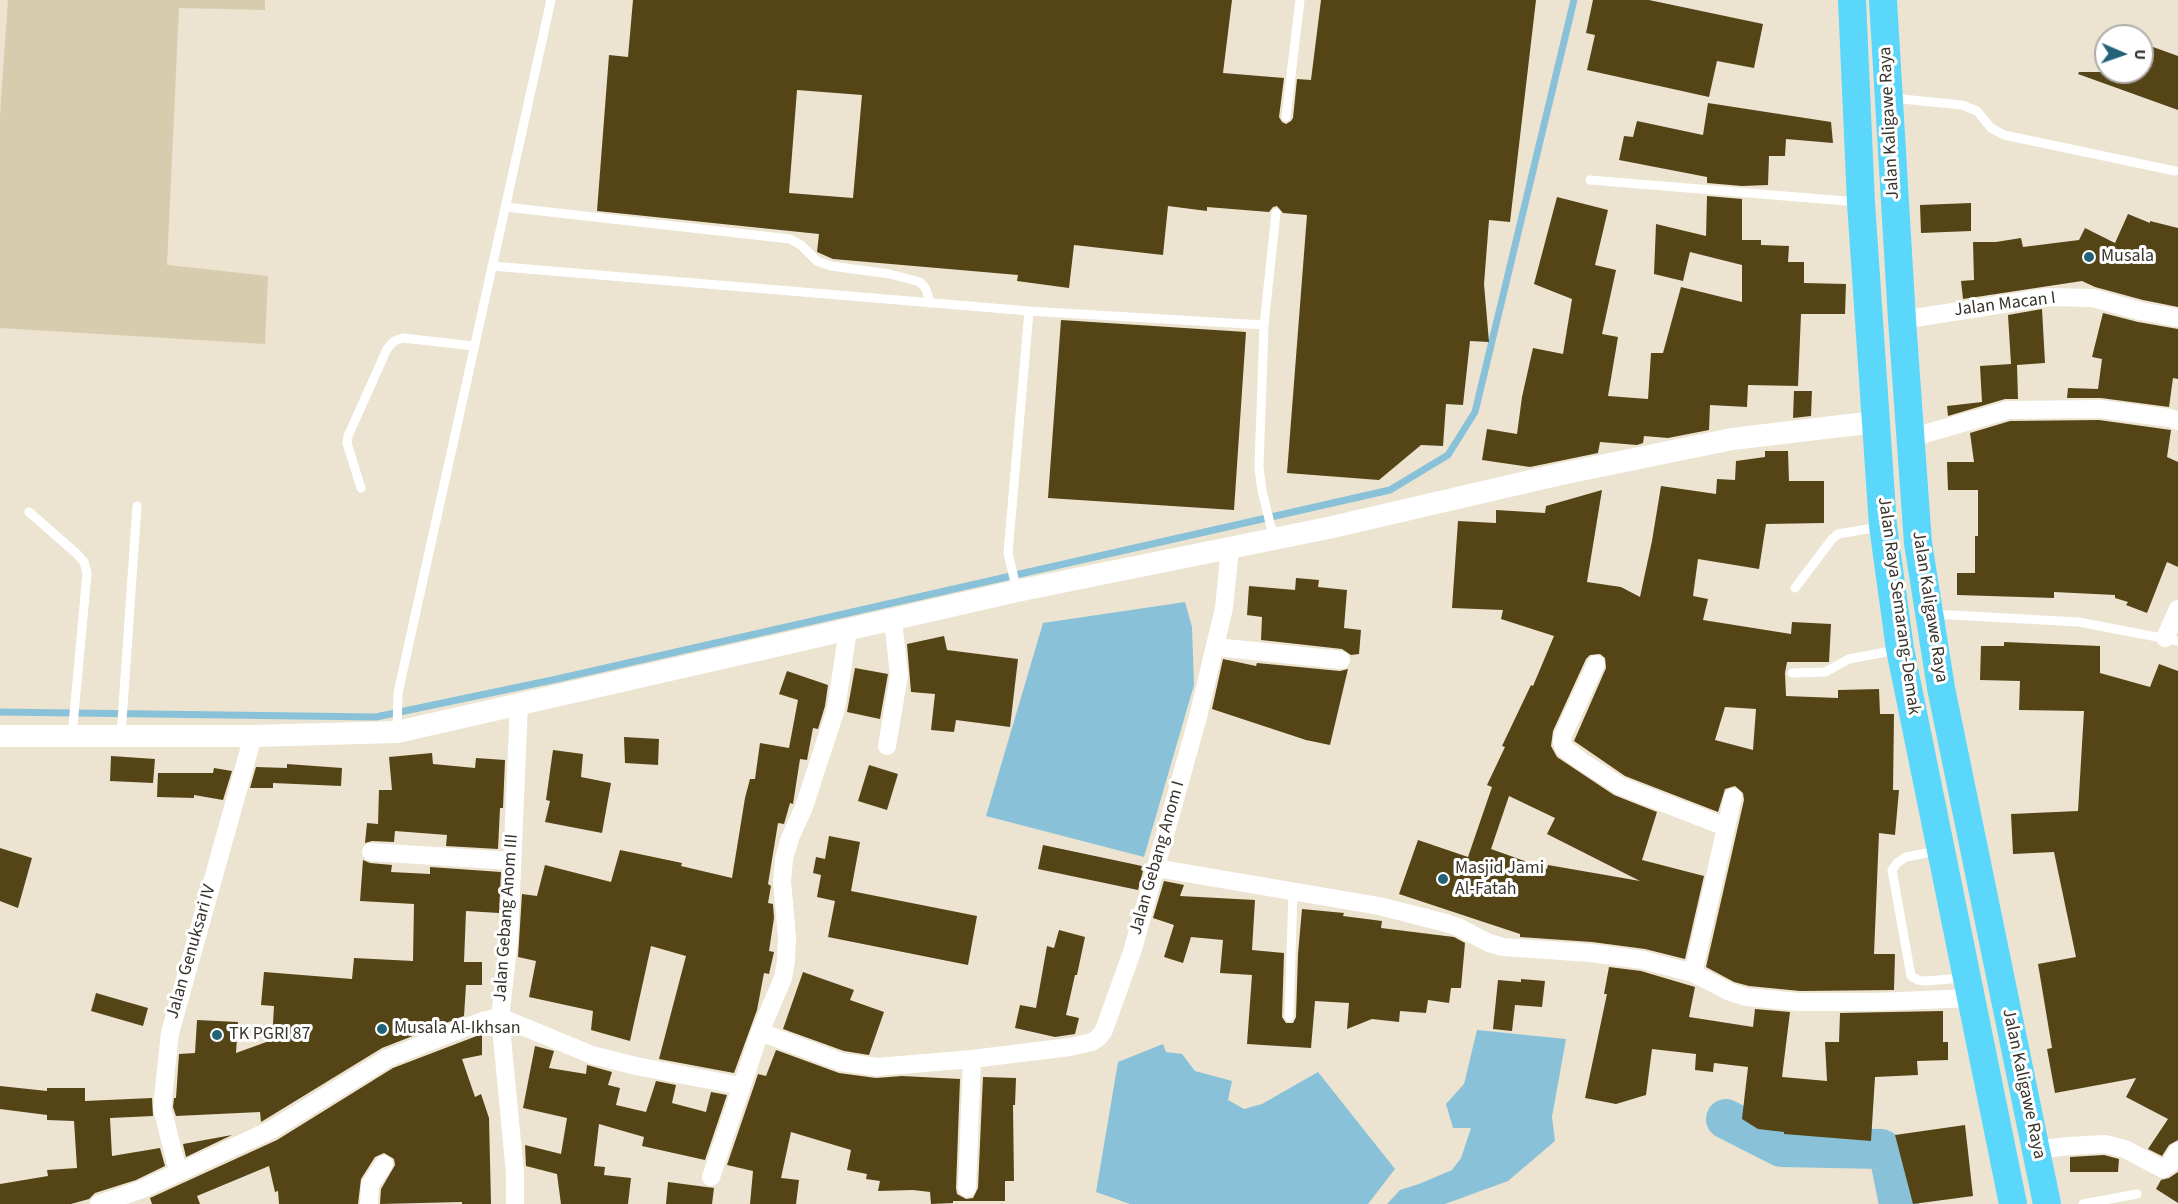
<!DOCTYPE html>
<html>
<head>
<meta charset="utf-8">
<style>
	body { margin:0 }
	#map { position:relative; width:2178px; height:1204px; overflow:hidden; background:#ece4d1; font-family:"Source Sans 3",sans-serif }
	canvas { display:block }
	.north { position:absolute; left:2094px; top:24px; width:60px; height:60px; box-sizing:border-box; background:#fff; border:2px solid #afadab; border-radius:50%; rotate:92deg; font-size:16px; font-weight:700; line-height:24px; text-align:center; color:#37332c }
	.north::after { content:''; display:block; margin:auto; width:21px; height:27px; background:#236378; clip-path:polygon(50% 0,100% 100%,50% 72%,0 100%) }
</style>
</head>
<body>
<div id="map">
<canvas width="2178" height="1204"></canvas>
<div class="north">U</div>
</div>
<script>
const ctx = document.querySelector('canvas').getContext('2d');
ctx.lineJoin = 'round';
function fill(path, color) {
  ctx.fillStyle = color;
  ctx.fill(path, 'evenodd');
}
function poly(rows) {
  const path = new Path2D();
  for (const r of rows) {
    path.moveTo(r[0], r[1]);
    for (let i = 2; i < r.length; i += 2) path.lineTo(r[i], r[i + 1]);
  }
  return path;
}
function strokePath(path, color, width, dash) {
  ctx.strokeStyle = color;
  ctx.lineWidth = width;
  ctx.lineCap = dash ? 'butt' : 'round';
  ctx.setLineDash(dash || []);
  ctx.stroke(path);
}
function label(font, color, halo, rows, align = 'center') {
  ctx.font = font + ' "Source Sans 3",sans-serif';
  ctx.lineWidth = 6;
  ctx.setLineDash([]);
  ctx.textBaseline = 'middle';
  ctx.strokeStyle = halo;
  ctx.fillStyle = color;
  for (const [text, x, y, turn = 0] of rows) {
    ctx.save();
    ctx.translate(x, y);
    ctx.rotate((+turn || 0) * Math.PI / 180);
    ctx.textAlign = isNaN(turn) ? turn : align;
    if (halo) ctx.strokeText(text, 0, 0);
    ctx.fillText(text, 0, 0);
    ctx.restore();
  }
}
fill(poly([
	[8,0,265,0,265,10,179,8,167,265,268,276,265,344,0,328,0,115]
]), '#d8ccae');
fill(poly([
	[1185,602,1192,627,1194,685,1144,857,986,816,1043,623],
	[1477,1030,1566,1039,1552,1117,1555,1141,1508,1181,1445,1204,1387,1204,1400,1190,1419,1184,1452,1170,1461,1158,1471,1128,1453,1128,1446,1104,1464,1084],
	[1163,1044,1166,1052,1182,1054,1195,1071,1232,1081,1228,1100,1244,1109,1262,1104,1318,1072,1395,1169,1368,1204,1130,1204,1096,1192,1118,1062]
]), '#89c2d8');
strokePath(poly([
	[0,712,376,717,557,679,1390,490,1448,455,1475,412,1574,0]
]), '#89c2d8', 7);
strokePath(poly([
	[1726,1119,1781,1147,1881,1149,1889,1154,1899,1204]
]), '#89c2d8', 40);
fill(poly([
	[633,0,1232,0,1223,73,1284,78,1279,117,1282,122,1286,124,1291,121,1293,118,1297,79,1311,80,1321,0,1536,0,1510,222,1489,220,1484,284,1489,342,1470,341,1463,405,1446,404,1443,446,1421,445,1379,480,1287,473,1307,215,1283,213,1277,206,1273,207,1269,212,1207,207,1207,211,1168,206,1163,255,1074,245,1069,288,1017,281,1018,275,833,259,817,252,819,234,597,211,609,55,628,57],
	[797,90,862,95,853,198,789,193],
	[1593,0,1649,0,1763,24,1754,68,1717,61,1709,97,1587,70,1595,35,1586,33],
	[2142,43,2178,56,2178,110,2078,74,2079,72,2142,72],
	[1708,103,1831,122,1833,143,1786,139,1785,156,1769,156,1768,185,1742,186,1707,183,1707,177,1619,160,1624,136,1633,137,1637,121,1703,135],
	[1707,196,1742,199,1742,240,1761,240,1761,245,1789,246,1788,262,1804,262,1804,283,1846,284,1845,314,1801,314,1798,386,1748,385,1747,407,1710,405,1709,430,1668,438,1644,436,1643,443,1637,445,1600,442,1598,453,1530,467,1482,460,1487,429,1517,434,1522,397,1533,348,1563,354,1572,299,1534,284,1557,197,1608,210,1595,265,1616,270,1602,334,1618,337,1608,396,1648,399,1651,353,1663,353,1681,287,1742,302,1742,265,1690,252,1683,281,1654,274,1656,224,1706,236],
	[1971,203,1971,231,1921,233,1920,205],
	[2128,214,2150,223,2150,221,2178,228,2178,307,2143,300,2095,287,2082,281,1963,299,1961,281,1974,280,1973,242,1996,242,2021,238,2023,247,2079,240,2085,228,2115,243],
	[2042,309,2045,363,2017,365,2018,399,2005,399,1948,416,1947,406,1982,402,1980,366,2011,364,2008,315],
	[2103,313,2138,322,2178,329,2178,379,2173,378,2169,407,2101,398,2067,398,2068,388,2098,389,2102,359,2092,357],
	[1061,320,1246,332,1234,510,1048,498],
	[1794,391,1812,391,1811,416,1793,418],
	[2099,420,2171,430,2167,457,2178,462,2178,567,2167,562,2147,613,2126,605,2128,602,2115,598,2115,595,2054,592,2054,598,1957,595,1957,573,1975,573,1975,536,1978,536,1978,490,1948,490,1947,462,1974,462,1970,433,2010,421],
	[1765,451,1788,451,1789,481,1824,481,1824,523,1766,524,1759,569,1698,559,1693,596,1708,599,1703,620,1791,634,1792,622,1831,624,1829,662,1787,662,1785,673,1786,696,1838,698,1838,690,1879,689,1880,714,1894,714,1893,790,1899,790,1895,835,1879,833,1874,954,1895,954,1894,990,1800,991,1749,986,1734,982,1706,967,1744,800,1743,793,1735,786,1725,789,1718,812,1625,776,1574,741,1606,668,1605,658,1600,654,1590,655,1586,659,1553,731,1551,746,1557,757,1614,795,1657,812,1642,860,1704,876,1685,959,1645,949,1592,942,1520,937,1520,934,1399,894,1418,840,1468,857,1492,787,1487,785,1505,747,1502,746,1531,685,1533,686,1554,636,1501,619,1503,610,1452,608,1458,521,1496,523,1496,510,1545,513,1546,506,1602,490,1587,582,1621,587,1640,597,1652,541,1661,486,1716,494,1717,479,1735,480,1736,461,1765,457],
	[1725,707,1756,709,1753,750,1715,740],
	[1509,796,1555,818,1547,834,1640,881,1548,865,1547,869,1491,849],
	[1296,578,1319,580,1318,587,1347,590,1344,628,1361,630,1359,654,1351,655,1342,649,1261,640,1262,617,1247,615,1249,586,1295,590],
	[944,636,947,650,1018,659,1010,727,956,720,954,732,931,730,935,694,911,692,907,644],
	[2004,642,2100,646,2100,673,2150,687,2159,664,2178,671,2178,1140,2169,1145,2162,1156,2148,1149,2168,1119,2126,1097,2136,1078,2055,1093,2047,1049,2052,1048,2038,964,2076,957,2054,852,2013,854,2011,814,2078,811,2084,711,2019,710,2020,681,1980,680,1981,646,2004,646],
	[1223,659,1256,666,1257,663,1340,671,1348,669,1330,745,1306,740,1212,709],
	[855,668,888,674,880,719,847,712],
	[787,671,828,685,825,706,818,729,813,728,807,760,800,759,793,804,790,803,784,824,778,823,768,884,771,886,768,903,773,904,774,918,769,951,774,952,769,974,764,973,757,1010,734,1073,659,1059,686,956,651,946,630,1041,591,1030,593,1011,529,997,536,961,518,957,522,894,537,896,545,865,611,882,620,850,682,863,681,866,732,878,745,798,750,779,755,779,760,743,789,748,798,700,779,694],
	[624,737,659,739,658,765,625,763],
	[553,750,583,754,581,777,611,783,602,833,545,822,550,801,546,800],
	[432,753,433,764,475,768,476,758,505,760,503,808,500,808,498,849,446,846,447,835,395,831,394,842,372,841,365,843,367,823,378,824,379,790,392,790,389,757],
	[111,756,155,759,153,783,110,781],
	[287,764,342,768,341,786,273,783,273,788,250,788,256,767,287,768],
	[869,765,898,774,887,810,858,801],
	[214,768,232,771,223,800,194,795,194,798,157,797,158,773,213,773],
	[829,836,860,842,851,891,977,916,968,965,828,937,835,901,817,897,821,875,813,873,816,857,825,859],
	[1043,845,1142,866,1141,870,1143,871,1138,890,1038,869],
	[0,848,32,858,18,908,0,901],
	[363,860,370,863,392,865,391,872,430,874,430,867,501,872,499,913,466,911,464,962,482,962,482,985,466,985,464,1016,382,1048,261,1122,260,1112,176,1116,173,1107,174,1098,176,1098,179,1054,195,1053,197,1020,238,1022,236,1053,272,1040,274,1006,261,1005,264,972,352,979,354,958,413,961,414,904,360,901],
	[1164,881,1184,885,1180,896,1255,900,1252,950,1284,953,1282,1017,1286,1023,1293,1023,1296,1017,1298,954,1302,909,1344,913,1343,916,1382,921,1381,928,1454,937,1465,943,1461,988,1451,988,1449,1003,1428,1000,1426,1013,1400,1011,1399,1022,1372,1019,1347,1029,1349,1003,1315,1001,1311,1048,1247,1044,1252,975,1220,973,1223,940,1191,937,1183,963,1164,957,1174,925,1153,918],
	[1059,930,1085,937,1077,975,1075,975,1066,1015,1079,1018,1075,1034,1055,1037,1015,1028,1020,1005,1036,1008,1047,946,1054,948],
	[1609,967,1641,971,1695,987,1689,1017,1753,1027,1755,1009,1790,1012,1782,1077,1827,1081,1825,1042,1839,1042,1840,1013,1943,1011,1943,1042,1948,1042,1948,1060,1917,1061,1918,1075,1875,1077,1871,1141,1784,1134,1784,1132,1758,1129,1742,1119,1748,1067,1714,1063,1713,1072,1695,1070,1696,1054,1652,1049,1646,1095,1616,1104,1585,1098,1607,994,1604,994],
	[803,972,854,990,850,1000,884,1012,869,1055,844,1051,783,1029],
	[1521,979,1545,981,1542,1007,1515,1005,1512,1031,1493,1029,1498,980,1521,982],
	[96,993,148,1008,143,1026,91,1011],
	[482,1034,482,1055,462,1059,475,1097,481,1094,489,1118,491,1204,462,1204,462,1202,380,1204,381,1189,395,1165,394,1159,384,1153,375,1157,361,1179,358,1204,279,1204,278,1191,275,1192,269,1166,197,1196,200,1204,152,1204,150,1198,277,1140,393,1068],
	[535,1046,554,1051,549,1068,586,1074,587,1065,612,1072,608,1085,620,1088,616,1105,646,1112,656,1081,676,1085,672,1103,706,1112,711,1092,727,1095,705,1160,642,1146,644,1137,599,1124,594,1166,605,1167,604,1175,631,1178,628,1204,561,1204,557,1174,526,1166,525,1145,561,1154,567,1118,523,1108],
	[776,1050,839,1073,876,1078,902,1076,960,1079,956,1188,957,1194,966,1199,973,1198,978,1188,983,1077,1016,1078,1015,1105,1013,1105,1014,1181,1005,1181,1005,1201,953,1201,953,1203,931,1204,930,1192,913,1190,878,1191,880,1181,866,1179,867,1174,847,1170,851,1150,791,1132,781,1178,799,1180,796,1204,750,1204,753,1171,727,1165,758,1074,766,1076],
	[0,1086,47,1091,47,1088,85,1088,85,1101,152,1098,153,1116,110,1118,112,1156,160,1148,165,1166,136,1180,95,1193,89,1199,71,1204,0,1204,0,1184,48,1176,47,1170,77,1168,74,1121,47,1120,47,1115,0,1109],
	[1965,1125,1973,1196,1913,1204,1895,1135],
	[232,1135,186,1157,183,1144],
	[2104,1155,2119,1159,2118,1172,2070,1172,2070,1157],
	[2178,1172,2178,1203,2156,1189,2161,1180,2169,1178],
	[668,1182,714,1188,712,1204,666,1204]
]), '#554416');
strokePath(poly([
	[1892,98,1962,105,1977,111,1991,128,2004,135,2175,171],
	[1286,117,1300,0],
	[1590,180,1858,202],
	[505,207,790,239,801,245,817,261,831,266,890,274,920,282,926,289,930,303],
	[1276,213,1264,325,1259,467,1262,491,1271,527,1277,538],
	[492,266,1029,311,1264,325],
	[361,488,347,443,348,436,387,349,394,341,403,338,474,346],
	[29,512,77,554,84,562,87,573,72,736],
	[1795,588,1832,539,1838,534,1879,527],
	[1017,591,1008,553,1029,311],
	[1933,614,2079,622,2178,641],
	[1792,673,1825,672,1849,659,1896,650],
	[397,731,398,693,551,0],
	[121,735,137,506],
	[1937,851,1906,857,1897,863,1892,870,1911,976,1918,980,1925,981,1963,978],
	[1289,1017,1293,892],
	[2083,1204,2137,1194]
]), '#fff', 9);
strokePath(poly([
	[1902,320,2048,297,2093,298,2140,311,2178,318],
	[1910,438,2008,410,2100,409,2170,418,2178,421],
	[2165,638,2178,609],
	[1216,647,1341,660],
	[1596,664,1563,735,1562,742,1564,748,1581,761,1620,786,1726,827],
	[887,746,899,675,893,620],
	[371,852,512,861],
	[1156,868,1379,906,1446,923,1458,927,1489,943,1503,947,1591,953,1643,960,1693,973,1730,992,1746,997,1799,1002,1873,1002,1972,998],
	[1693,973,1733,797],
	[760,1032,841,1062,877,1067,972,1059,1070,1047,1092,1042,1099,1037,1104,1030,1132,952,1198,717,1224,608,1230,548],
	[2036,1150,2069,1146,2105,1144,2125,1149,2163,1169,2170,1164,2178,1151],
	[178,1171,162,1108,170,1033,253,736],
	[711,1177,760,1032,783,978,786,961,787,937,782,881,784,859,790,838,804,807,836,709,848,630],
	[967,1188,972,1059],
	[99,1204,140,1190,271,1130,388,1058,482,1021,500,1017,592,1055,636,1066,741,1086],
	[369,1204,370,1185,384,1164],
	[515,1204,515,1173,500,1017,509,940,519,703]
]), '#fff', 18);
strokePath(poly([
	[0,736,253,736,397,732,1017,591,1328,528,1561,474,1732,439,1875,422]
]), '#fff', 22);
strokePath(poly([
	[1852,0,1861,203,1883,526,1900,649,2013,1204],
	[1883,0,1902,320,1918,543,1941,688,2047,1204]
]), '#5cd7fc', 28);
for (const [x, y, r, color] of [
	[2089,257,6,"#236378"],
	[1443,879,6,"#236378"],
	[382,1029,6,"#236378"],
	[217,1035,6,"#236378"]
]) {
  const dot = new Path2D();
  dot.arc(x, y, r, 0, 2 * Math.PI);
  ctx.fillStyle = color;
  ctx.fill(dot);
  strokePath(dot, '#fff', 2);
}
label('18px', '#37332c', '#fff', [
	["Jalan Kaligawe Raya",1890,123,-93],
	["Jalan Macan I",2005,305,-7],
	["Jalan Raya Semarang-Demak",1898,606,82],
	["Jalan Kaligawe Raya",1929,607,81],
	["Jalan Gebang Anom I",1158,858,-74],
	["Jalan Gebang Anom III",507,918,-86],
	["Jalan Genuksari IV",192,952,-74],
	["Jalan Kaligawe Raya",2023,1084,78]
]);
label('18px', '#37332c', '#fff', [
	["Musala",2101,257],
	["Masjid Jami",1455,869],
	["Al-Fatah",1455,890],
	["Musala Al-Ikhsan",394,1029],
	["TK PGRI 87",229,1035]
], 'left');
</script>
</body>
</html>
